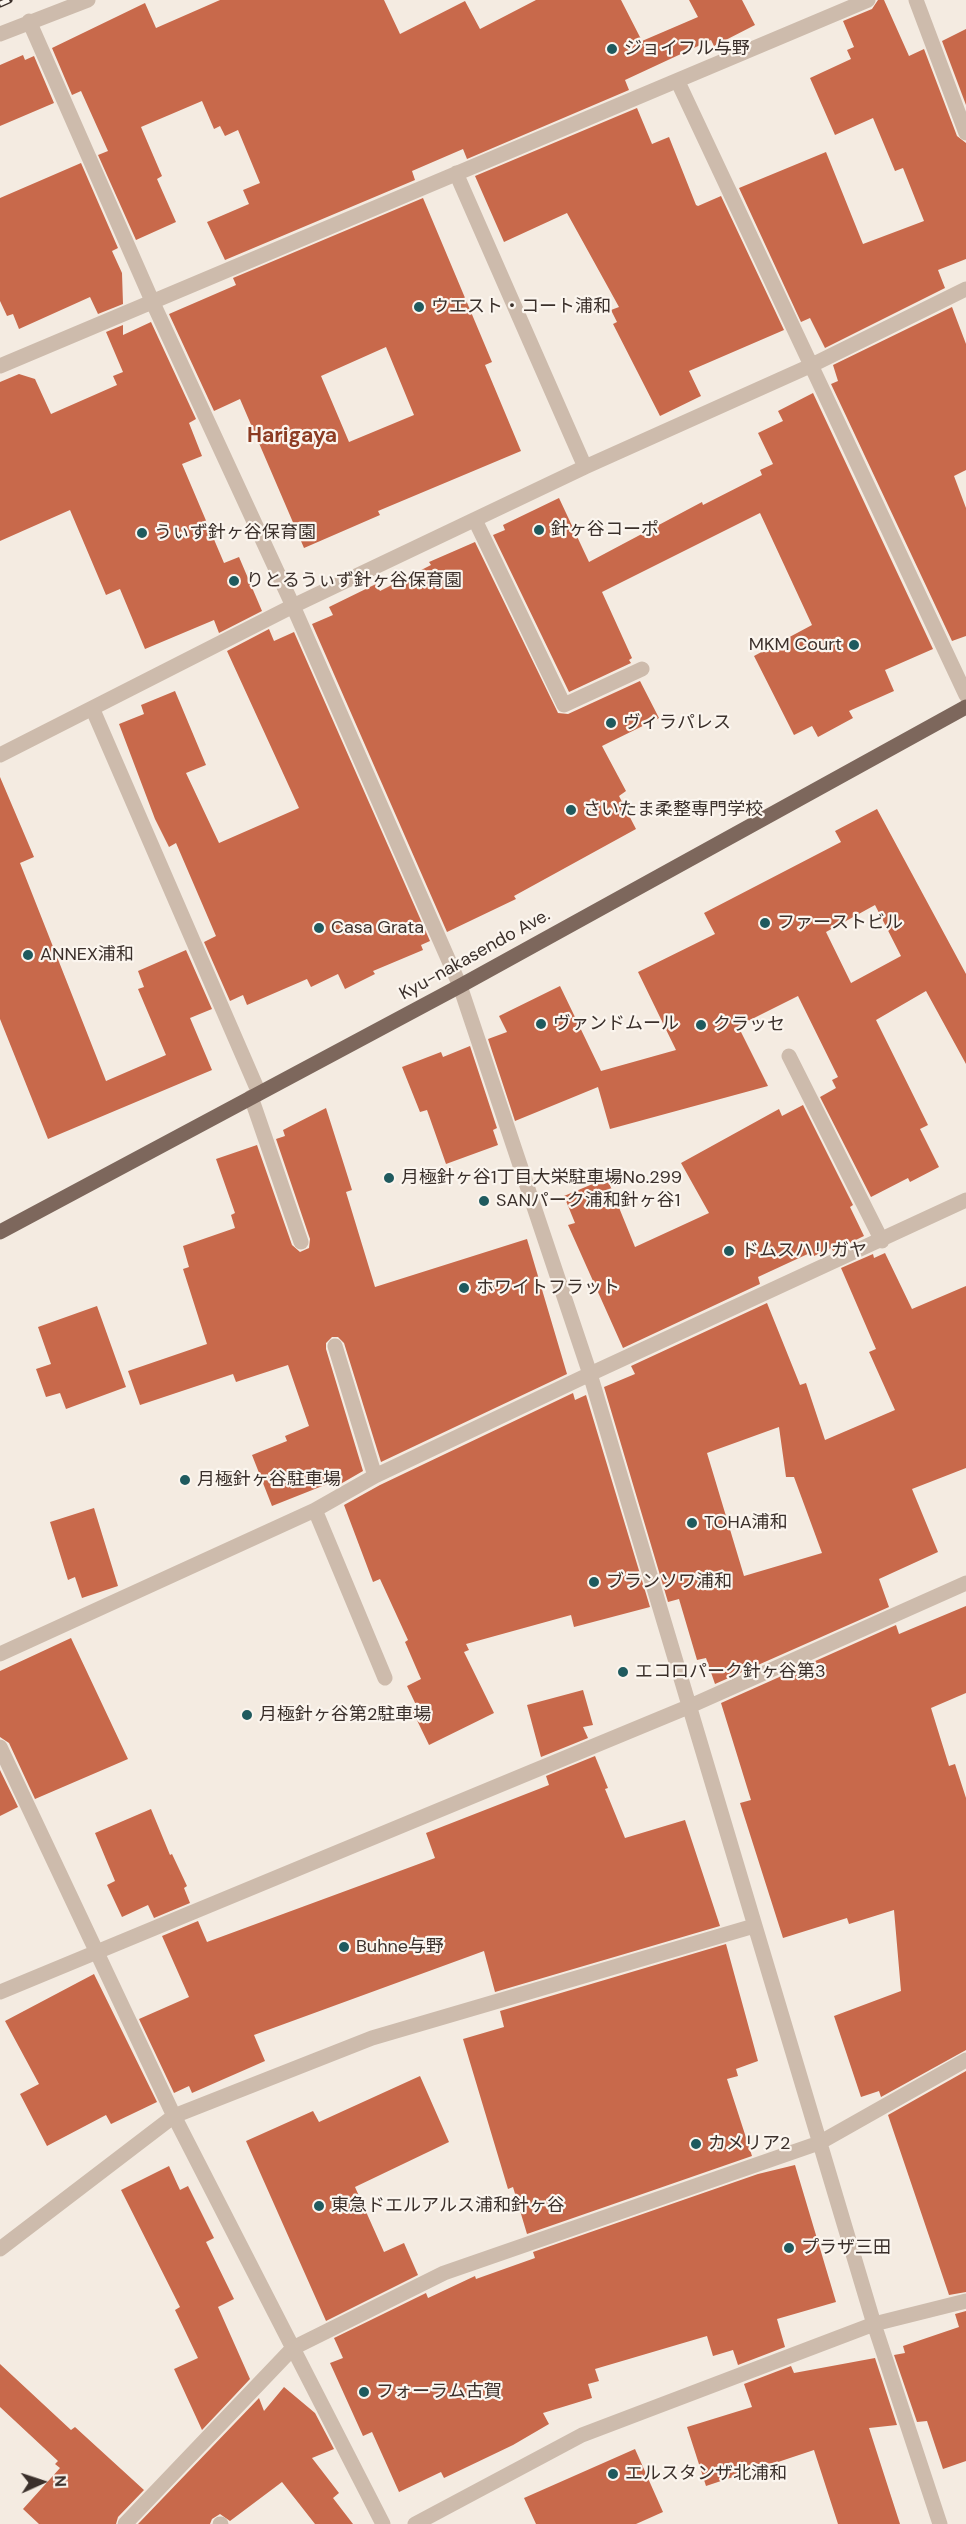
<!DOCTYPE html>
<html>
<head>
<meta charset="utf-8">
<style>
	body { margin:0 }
	#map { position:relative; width:966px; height:2524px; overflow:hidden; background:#f4ebe1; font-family:"DM Sans",sans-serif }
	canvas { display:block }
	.north { position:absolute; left:12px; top:2452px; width:60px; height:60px; -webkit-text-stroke:4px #fbf5ee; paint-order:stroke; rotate:87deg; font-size:16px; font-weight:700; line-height:24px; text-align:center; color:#3b302b }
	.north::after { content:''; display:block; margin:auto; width:21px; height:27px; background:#3b302b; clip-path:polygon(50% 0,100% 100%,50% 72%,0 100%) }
</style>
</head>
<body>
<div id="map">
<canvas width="966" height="2524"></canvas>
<div class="north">N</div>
</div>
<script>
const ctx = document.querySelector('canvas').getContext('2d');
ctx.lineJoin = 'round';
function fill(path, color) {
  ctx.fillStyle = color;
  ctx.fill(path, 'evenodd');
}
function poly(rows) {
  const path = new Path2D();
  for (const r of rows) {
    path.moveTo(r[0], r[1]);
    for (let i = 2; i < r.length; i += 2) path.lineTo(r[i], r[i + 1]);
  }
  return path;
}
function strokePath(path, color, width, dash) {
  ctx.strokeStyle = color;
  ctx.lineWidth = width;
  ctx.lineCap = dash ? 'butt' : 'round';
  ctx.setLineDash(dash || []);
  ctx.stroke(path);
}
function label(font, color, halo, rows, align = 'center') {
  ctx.font = font + ' "DM Sans","Noto Sans JP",sans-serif';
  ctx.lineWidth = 4.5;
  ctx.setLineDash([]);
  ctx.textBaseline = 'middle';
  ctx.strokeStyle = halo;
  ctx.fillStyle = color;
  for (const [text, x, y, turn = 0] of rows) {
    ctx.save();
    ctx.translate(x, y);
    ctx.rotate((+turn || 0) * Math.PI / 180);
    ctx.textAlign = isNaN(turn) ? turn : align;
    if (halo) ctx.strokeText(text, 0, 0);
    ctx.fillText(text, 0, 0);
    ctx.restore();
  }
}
fill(poly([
	[220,0,384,0,400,34,465,1,480,29,536,0,621,0,642,41,698,17,689,0,742,0,755,25,714,46,711,40,625,80,629,90,467,159,463,149,412,171,415,180,225,260,207,222,249,204,243,190,260,183,238,130,225,136,220,126,214,129,202,101,141,127,162,176,157,179,176,222,136,240,98,155,108,151,81,91,72,95,52,48,145,3,156,28],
	[878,0,884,0,909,56,924,49,957,136,966,143,966,259,938,270,945,288,825,348,810,318,801,322,739,188,826,152,863,244,924,221,903,168,895,171,873,118,835,135,810,78,851,59,847,50,854,47,843,21,872,9],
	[966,29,966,105,942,41],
	[23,55,25,60,34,56,54,103,0,126,0,65],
	[637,108,652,144,669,137,696,205,698,206,721,196,784,330,689,371,701,396,660,416,613,324,617,322,611,310,619,307,567,213,504,242,475,176],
	[81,163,118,248,112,251,122,273,123,304,98,314,90,297,19,329,13,314,7,316,0,301,0,198],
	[423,198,492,362,485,365,521,451,378,511,380,515,304,548,240,399,214,411,169,314,236,285,233,278],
	[386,347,414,415,349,442,321,376],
	[952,307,966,344,966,470,954,476,966,508,966,636,952,641,831,384,838,381,833,365],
	[151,322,196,419,189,423,202,456,182,464,224,563,239,557,262,611,219,633,214,620,145,649,120,589,106,595,70,510,0,541,0,382,19,374,35,379,51,414,117,385,113,376,123,372,106,332,123,325,123,335],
	[813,393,933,649,885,670,894,691,849,711,853,718,818,737,812,726,794,735,754,656,812,625,760,513,602,592,632,658,629,660,631,663,569,692,493,535,505,530,503,525,559,498,589,562,702,502,703,505,762,475,760,470,773,464,758,433,783,421,778,411],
	[475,542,558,713,568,714,640,681,659,718,602,746,626,791,619,796,636,829,514,896,516,899,447,932,312,624,333,615,329,607,376,584,380,591,431,565,429,562],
	[269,629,274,641,294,632,430,941,421,945,423,950,373,971,375,974,345,989,338,974,311,987,307,979,247,1005,243,995,230,1001,204,942,216,936,176,843,169,847,155,819,119,724,144,714,141,705,175,691,206,765,186,773,219,843,299,808,227,651],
	[0,777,34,857,20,863,106,1081,166,1055,138,989,144,987,138,971,186,950,212,1009,190,1018,212,1070,48,1139,0,1019],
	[877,809,966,974,966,1064,926,991,876,1020,928,1125,920,1129,939,1167,910,1182,908,1178,871,1197,820,1097,836,1088,832,1080,838,1077,798,996,738,1026,768,1086,610,1129,598,1087,515,1121,488,1039,507,1032,499,1016,560,986,601,1071,676,1050,638,972,715,934,704,913,841,842,835,831],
	[875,905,901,956,851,983,826,932],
	[470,1046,497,1128,493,1130,498,1145,446,1164,427,1110,420,1112,402,1067,441,1052,443,1057],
	[803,1105,853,1205,850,1207,864,1236,833,1251,831,1248,814,1256,812,1252,758,1277,760,1284,623,1348,568,1225,575,1223,564,1196,607,1178,635,1247,709,1213,681,1163,779,1109,782,1116],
	[326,1108,352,1190,346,1192,375,1287,527,1239,567,1374,381,1462,344,1343,338,1337,332,1337,326,1343,326,1349,363,1471,337,1486,335,1481,272,1506,252,1455,287,1441,285,1436,309,1426,288,1365,236,1382,233,1374,140,1405,128,1371,207,1344,183,1269,189,1267,183,1246,235,1228,231,1215,235,1213,216,1159,257,1145,292,1245,300,1252,309,1248,310,1239,276,1139,285,1136,283,1130],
	[885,1253,912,1309,966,1286,966,1468,912,1489,938,1552,879,1579,889,1607,715,1684,706,1658,697,1660,679,1599,668,1602,604,1387,635,1374,631,1366,767,1303,800,1385,806,1383,825,1440,895,1410,869,1352,876,1349,841,1268,873,1254,874,1258],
	[779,1427,786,1477,794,1477,822,1553,744,1576,707,1453],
	[97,1306,126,1387,66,1409,60,1393,46,1397,36,1369,51,1364,38,1327],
	[573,1393,575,1400,586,1395,650,1607,574,1627,571,1615,466,1644,469,1650,464,1652,494,1713,429,1745,412,1710,417,1707,407,1686,421,1679,405,1642,408,1640,380,1579,373,1582,344,1505,380,1485],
	[94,1508,118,1586,82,1598,75,1577,68,1580,50,1522],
	[966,1606,966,1693,931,1708,949,1766,955,1764,966,1798,966,2050,881,2097,879,2091,861,2097,834,2016,901,1991,894,1910,849,1924,847,1918,783,1938,740,1803,751,1800,721,1703,896,1625,899,1634],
	[71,1638,128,1759,35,1799,9,1743,0,1737,0,1671],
	[583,1690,593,1725,583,1727,588,1738,541,1757,527,1705],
	[595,1756,608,1788,605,1789,625,1838,685,1820,720,1926,495,1992,484,1951,254,2035,265,2061,192,2093,189,2086,174,2093,139,2019,189,1997,162,1936,198,1921,207,1942,435,1858,426,1833,549,1785,546,1776],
	[0,1770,18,1807,0,1816],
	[151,1809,170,1855,172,1854,187,1886,184,1888,190,1903,154,1918,148,1905,122,1917,107,1885,115,1881,95,1833],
	[726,1944,758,2061,736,2069,738,2076,727,2079,752,2156,527,2234,513,2187,508,2189,463,2039,504,2027,500,2011],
	[94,1974,157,2102,111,2124,106,2115,47,2146,20,2094,39,2084,5,2021],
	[966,2071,966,2292,949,2295,888,2115],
	[420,2076,449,2142,355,2187,384,2252,404,2243,418,2275,326,2321,246,2141,313,2111,319,2122],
	[795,2165,836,2302,777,2319,785,2347,738,2365,733,2350,713,2356,707,2336,595,2369,599,2381,588,2384,592,2398,543,2413,549,2424,513,2445,444,2478,441,2472,399,2492,372,2432,363,2436,330,2363,343,2358,334,2338,426,2293,428,2298,475,2276,476,2279,535,2258,533,2252,758,2174],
	[169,2166,180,2190,188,2186,214,2238,206,2242,234,2299,218,2307,250,2379,202,2430,174,2369,198,2358,175,2310,180,2307,121,2190],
	[966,2311,966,2461,943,2469,927,2421,917,2422,894,2355,905,2353,903,2346,959,2327,955,2314],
	[875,2358,897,2425,869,2428,900,2524,838,2524,814,2450,706,2486,687,2427,752,2407,744,2384,791,2366,794,2373],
	[0,2364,71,2430,75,2427,144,2490,118,2517,116,2524,39,2524,23,2509,60,2468,55,2464,58,2461,0,2407],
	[284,2387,315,2413,334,2449,312,2458,339,2493,333,2498,353,2524,315,2524,282,2482,230,2521,220,2514,212,2519,210,2524,138,2524,259,2398,264,2411],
	[635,2449,663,2512,636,2524,536,2524,524,2498]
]), '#c8694b');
strokePath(poly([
	[916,0,966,133],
	[29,21,153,303,293,606,460,986,590,1374,874,2324,940,2524],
	[0,34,88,0],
	[678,82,966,695],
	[456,173,585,467],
	[0,366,868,0],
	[475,520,564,705,642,669],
	[93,710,259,1093],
	[0,755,293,606,585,467,810,366,966,289],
	[789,1056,882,1241],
	[251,1097,301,1242],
	[335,1346,375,1476],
	[315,1510,385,1678],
	[0,1654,315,1510,375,1476,590,1374,966,1200],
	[0,1747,174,2116,383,2524],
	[0,1992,688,1707,966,1583],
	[0,2249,174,2116,372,2038,754,1926],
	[125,2524,293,2348,444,2273,819,2143,966,2060],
	[220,2524,221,2524],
	[415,2524,582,2435,874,2324,966,2301]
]), '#cdbbac', 15);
strokePath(poly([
	[0,1232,460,986,966,707]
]), '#7d675c', 15);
const rail = poly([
	[0,4,9,0]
]);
strokePath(rail, '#3b302b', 7);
strokePath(rail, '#fbf5ee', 4.5, [14]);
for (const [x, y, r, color] of [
	[612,49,6,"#1f5a5e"],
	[419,307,6,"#1f5a5e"],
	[539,530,6,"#1f5a5e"],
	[142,533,6,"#1f5a5e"],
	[234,581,6,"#1f5a5e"],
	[854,645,6,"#1f5a5e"],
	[611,723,6,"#1f5a5e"],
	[571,810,6,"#1f5a5e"],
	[765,923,6,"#1f5a5e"],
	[319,928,6,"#1f5a5e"],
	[28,955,6,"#1f5a5e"],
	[541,1024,6,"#1f5a5e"],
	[701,1025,6,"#1f5a5e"],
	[389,1178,6,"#1f5a5e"],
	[484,1201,6,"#1f5a5e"],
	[729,1251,6,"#1f5a5e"],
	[464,1288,6,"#1f5a5e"],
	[185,1480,6,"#1f5a5e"],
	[692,1523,6,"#1f5a5e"],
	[594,1582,6,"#1f5a5e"],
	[623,1672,6,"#1f5a5e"],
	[247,1715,6,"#1f5a5e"],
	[344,1947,6,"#1f5a5e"],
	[696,2144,6,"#1f5a5e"],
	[319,2206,6,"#1f5a5e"],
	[789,2248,6,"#1f5a5e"],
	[364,2392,6,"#1f5a5e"],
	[613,2474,6,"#1f5a5e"]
]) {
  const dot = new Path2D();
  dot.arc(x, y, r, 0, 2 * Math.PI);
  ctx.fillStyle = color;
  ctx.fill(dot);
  strokePath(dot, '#fbf5ee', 2);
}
label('18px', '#3b302b', '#fbf5ee', [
	["ジョイフル与野",624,49],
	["ウエスト・コート浦和",431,307],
	["針ヶ谷コーポ",551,530],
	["うぃず針ヶ谷保育園",154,533],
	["りとるうぃず針ヶ谷保育園",246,581],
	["MKM Court",842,645,"right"],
	["ヴィラパレス",623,723],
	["さいたま柔整専門学校",583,810],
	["ファーストビル",777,923],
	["Casa Grata",331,928],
	["ANNEX浦和",40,955],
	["ヴァンドムール",553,1024],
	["クラッセ",713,1025],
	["月極針ヶ谷1丁目大栄駐車場No.299",401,1178],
	["SANパーク浦和針ヶ谷1",496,1201],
	["ドムスハリガヤ",741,1251],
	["ホワイトフラット",476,1288],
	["月極針ヶ谷駐車場",197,1480],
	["TOHA浦和",704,1523],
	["ブランソワ浦和",606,1582],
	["エコロパーク針ヶ谷第3",635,1672],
	["月極針ヶ谷第2駐車場",259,1715],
	["Buhne与野",356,1947],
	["カメリア2",708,2144],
	["東急ドエルアルス浦和針ヶ谷",331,2206],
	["プラザ三田",801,2248],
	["フォーラム古賀",376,2392],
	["エルスタンザ北浦和",625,2474]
], 'left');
label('18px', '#3b302b', '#fbf5ee', [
	["Kyu-nakasendo Ave.",475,955,-29]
]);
label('bold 21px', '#8c3b22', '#fbf5ee', [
	["Harigaya",292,436]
]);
</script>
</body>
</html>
